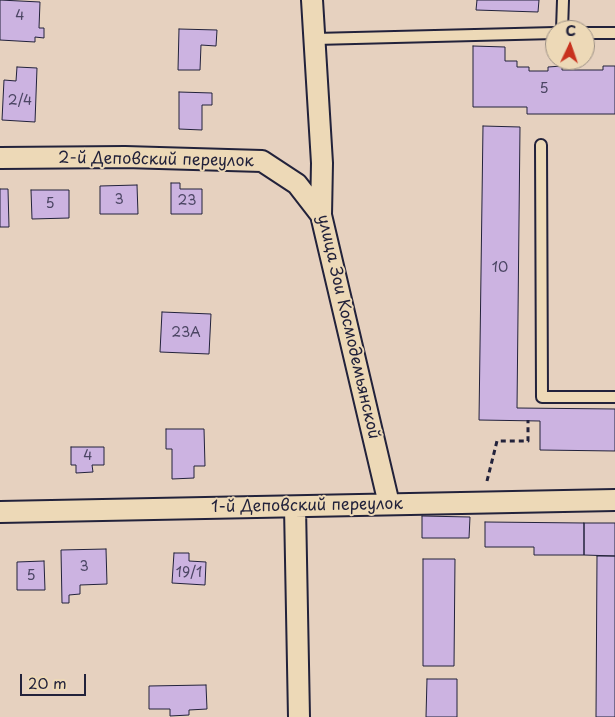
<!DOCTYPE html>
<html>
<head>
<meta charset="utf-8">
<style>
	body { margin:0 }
	#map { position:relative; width:615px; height:717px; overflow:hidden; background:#e6d1bf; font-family:"Playpen Sans",sans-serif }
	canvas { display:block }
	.north { position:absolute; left:545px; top:20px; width:50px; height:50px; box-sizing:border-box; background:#edd9b7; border:1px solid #9c9085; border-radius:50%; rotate:3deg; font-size:14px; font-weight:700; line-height:20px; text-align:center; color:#22223b }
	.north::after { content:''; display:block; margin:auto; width:18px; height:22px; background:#c8321e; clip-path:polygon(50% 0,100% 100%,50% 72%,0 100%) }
	.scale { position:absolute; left:20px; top:674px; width:66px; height:22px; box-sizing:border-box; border:2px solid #22223b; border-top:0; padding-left:6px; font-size:15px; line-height:18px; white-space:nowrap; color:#22223b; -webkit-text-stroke:4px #edd9b7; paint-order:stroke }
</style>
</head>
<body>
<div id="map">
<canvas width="615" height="717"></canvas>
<div class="north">С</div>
<div class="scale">20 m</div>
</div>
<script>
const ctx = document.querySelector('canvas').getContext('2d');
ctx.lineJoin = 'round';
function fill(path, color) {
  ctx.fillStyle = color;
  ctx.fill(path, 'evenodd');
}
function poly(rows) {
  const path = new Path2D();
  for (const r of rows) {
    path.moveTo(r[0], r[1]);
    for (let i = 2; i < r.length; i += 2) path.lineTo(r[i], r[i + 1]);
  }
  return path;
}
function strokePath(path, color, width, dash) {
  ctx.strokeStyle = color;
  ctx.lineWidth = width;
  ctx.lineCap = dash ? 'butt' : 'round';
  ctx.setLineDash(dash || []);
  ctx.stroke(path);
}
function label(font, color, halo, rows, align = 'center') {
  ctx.font = font + ' "Playpen Sans",sans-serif';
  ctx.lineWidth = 4;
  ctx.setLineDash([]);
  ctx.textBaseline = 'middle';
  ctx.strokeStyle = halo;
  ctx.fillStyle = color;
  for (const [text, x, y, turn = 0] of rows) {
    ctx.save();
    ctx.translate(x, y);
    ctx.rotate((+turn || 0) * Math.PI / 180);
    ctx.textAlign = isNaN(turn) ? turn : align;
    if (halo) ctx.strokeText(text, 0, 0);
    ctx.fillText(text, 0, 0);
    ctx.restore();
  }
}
const building = poly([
	[0,0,40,2,39,28,44,28,44,38,35,37,35,42,0,40,0,0],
	[477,0,539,0,538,12,476,10,477,0],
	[179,29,217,30,216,46,201,45,200,70,178,70,179,29],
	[473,46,505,47,505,61,517,61,517,67,529,67,529,71,548,71,548,67,562,66,562,70,603,70,603,66,615,66,615,114,527,114,527,107,473,107,473,46],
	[17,67,37,68,35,122,2,120,4,80,16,81,17,67],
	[179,92,212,93,212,105,202,105,202,130,179,129,179,92],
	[483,126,520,127,517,408,615,409,615,451,540,450,540,421,479,420,483,126],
	[171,183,180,183,180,189,202,189,202,214,171,214,171,183],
	[137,185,138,214,100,214,100,186,137,185],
	[0,189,8,189,9,227,0,227,0,189],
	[31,190,69,190,69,218,32,219,31,190],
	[162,312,211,314,209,354,160,352,162,312],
	[166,429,204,429,205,466,194,466,194,478,172,479,172,449,166,449,166,429],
	[71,447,104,447,104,465,92,465,93,472,76,473,76,465,71,465,71,447],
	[422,516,470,517,469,538,422,538,422,516],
	[485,522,584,523,584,555,534,555,534,547,485,547,485,522],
	[584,523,615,523,615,556,584,555,584,523],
	[106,549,107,584,80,585,80,594,69,595,69,603,62,603,61,550,106,549],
	[174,553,189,553,189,561,206,562,205,585,172,583,174,553],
	[597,556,615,556,615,717,596,717,597,556],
	[423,559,455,559,454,666,423,666,423,559],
	[44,561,45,590,17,590,17,562,44,561],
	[427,679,457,679,457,717,426,717,427,679],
	[206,685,207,709,189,710,189,715,170,716,170,709,149,709,149,686,206,685]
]);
fill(building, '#ccb3e1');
strokePath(building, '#22223b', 1);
const service = poly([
	[562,30,563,0],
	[585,33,615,33],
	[315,39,555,33],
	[541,145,542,397,615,397]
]);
const minor = poly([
	[312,0,322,163,321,215,389,504],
	[0,158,125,157,262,161,297,184,321,215],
	[295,507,299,717],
	[0,512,615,500]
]);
strokePath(service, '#22223b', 14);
strokePath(minor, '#22223b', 24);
strokePath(poly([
	[487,481,497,441,528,441,528,420]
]), '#22223b', 3, [5, 4]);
strokePath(service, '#edd9b7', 10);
strokePath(minor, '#edd9b7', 20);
label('14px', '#4c4664', null, [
	["4",20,16],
	["5",544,89],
	["2/4",20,101],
	["3",119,200],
	["23",187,201],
	["5",50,204],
	["10",500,268],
	["23А",186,333],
	["4",88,456],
	["3",84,567],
	["19/1",189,573],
	["5",31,576]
]);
label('16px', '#22223b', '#edd9b7', [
	["2-й Деповский переулок",156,160,1],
	["улица Зои Космодемьянской",348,327,77],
	["1-й Деповский переулок",307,506,-1]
]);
</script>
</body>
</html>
